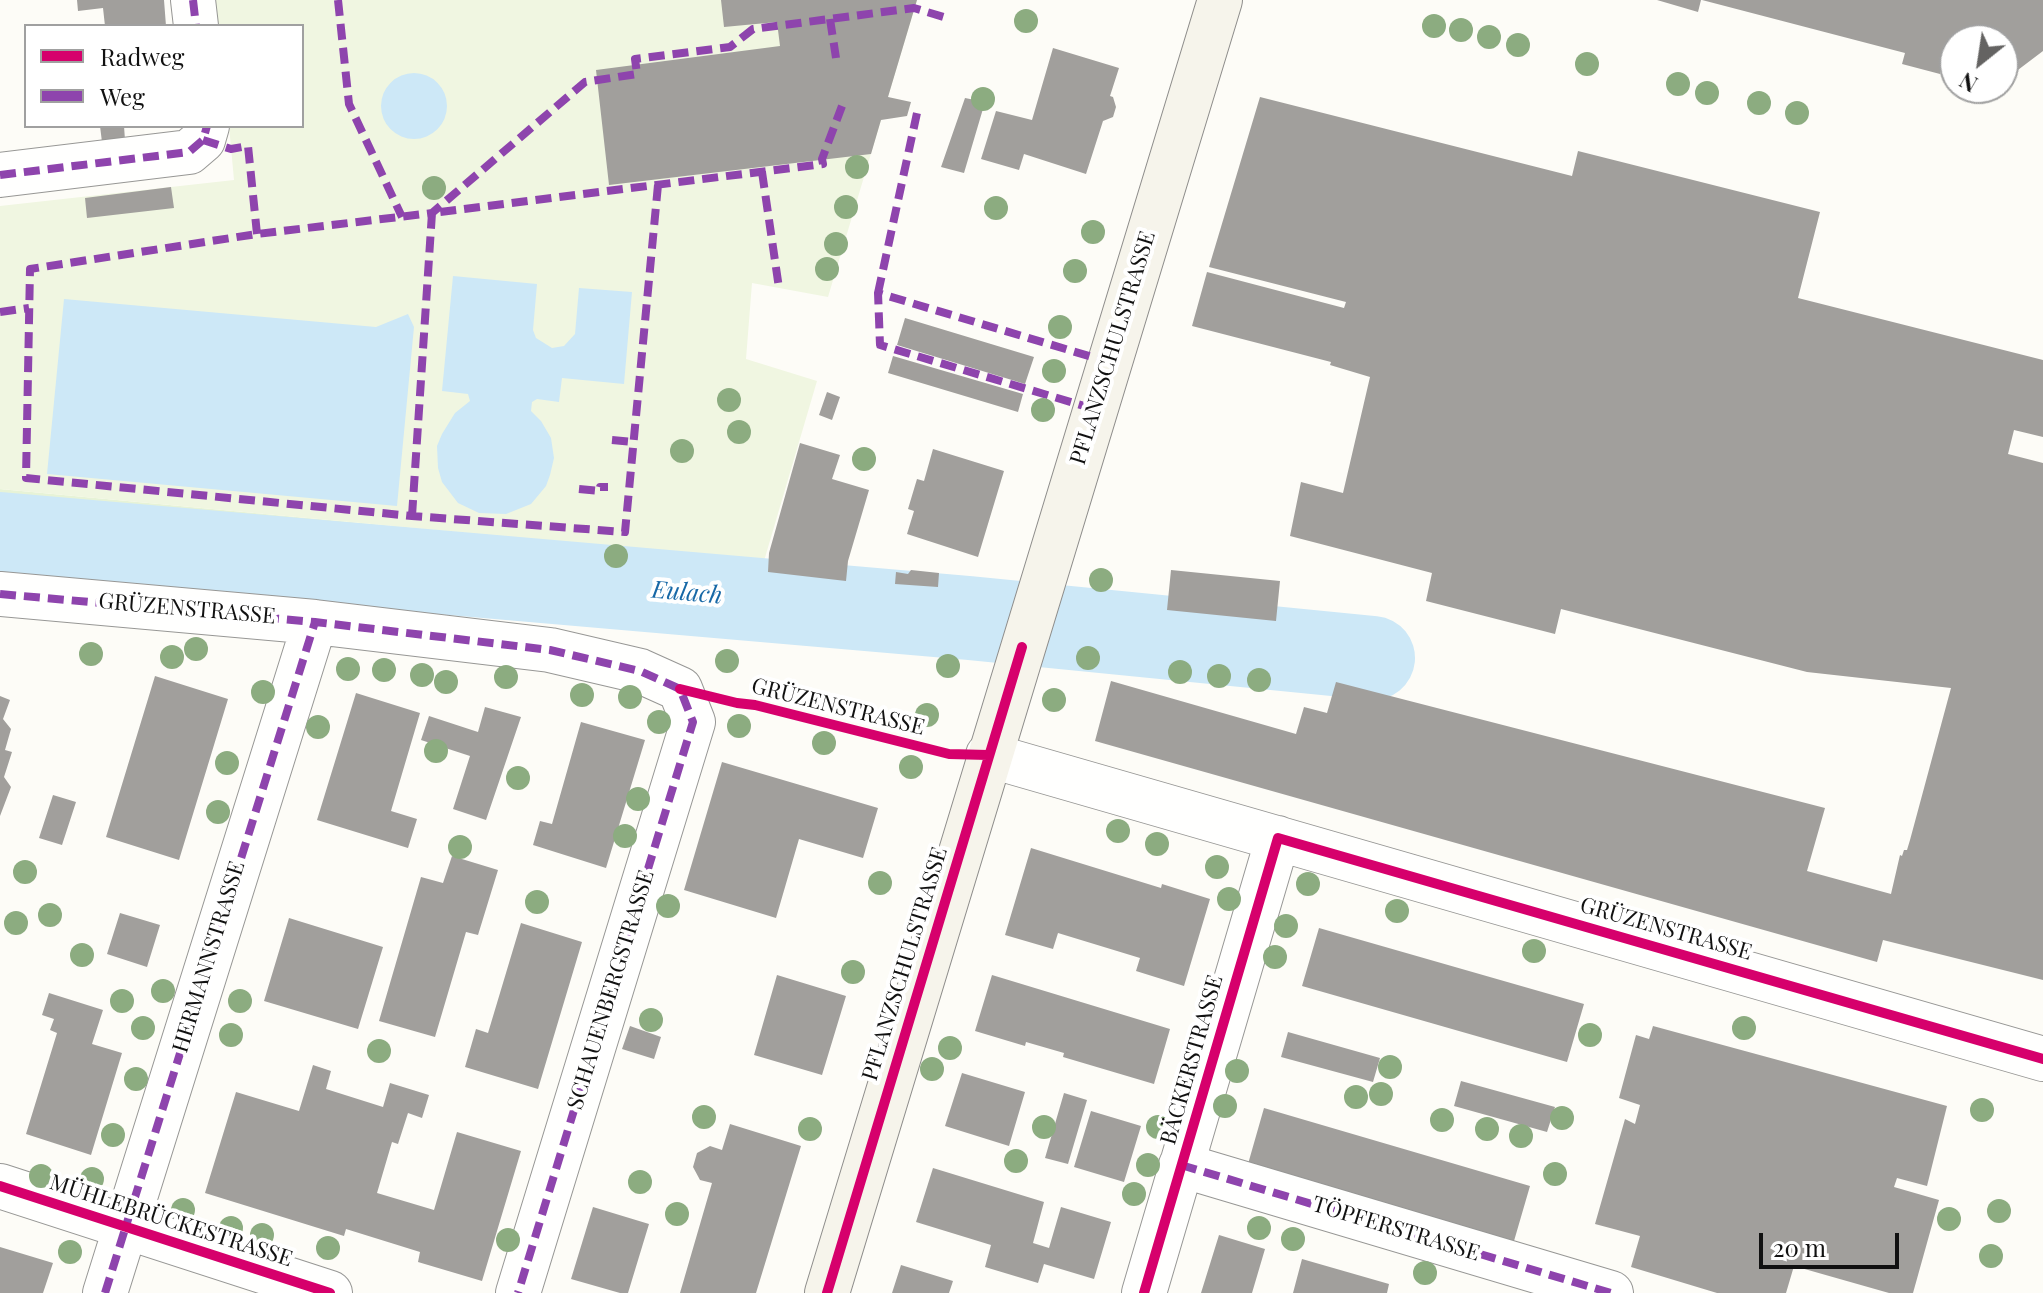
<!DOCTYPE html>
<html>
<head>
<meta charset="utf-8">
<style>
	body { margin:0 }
	#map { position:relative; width:2043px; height:1293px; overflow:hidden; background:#fdfcf7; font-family:"Playfair Display",serif }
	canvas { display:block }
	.legend { position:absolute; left:24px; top:24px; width:280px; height:104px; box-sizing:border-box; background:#fff; border:2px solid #a0a0a0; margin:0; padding:10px 14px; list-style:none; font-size:24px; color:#111 }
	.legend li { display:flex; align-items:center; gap:16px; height:40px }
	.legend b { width:40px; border:2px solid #a0a0a0 }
	.north { position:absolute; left:1939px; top:24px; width:80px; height:80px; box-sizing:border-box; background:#fff; border:2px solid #a0a0a0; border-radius:50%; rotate:210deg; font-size:22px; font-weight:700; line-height:32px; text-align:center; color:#111 }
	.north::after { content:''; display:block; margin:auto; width:28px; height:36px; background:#646362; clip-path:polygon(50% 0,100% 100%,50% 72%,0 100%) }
	.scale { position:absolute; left:1759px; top:1233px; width:140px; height:36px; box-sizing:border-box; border:4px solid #111; border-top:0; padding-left:10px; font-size:24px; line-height:28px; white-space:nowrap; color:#111; -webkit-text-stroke:6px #fff; paint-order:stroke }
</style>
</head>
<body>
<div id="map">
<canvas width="2043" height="1293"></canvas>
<ul class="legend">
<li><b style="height:10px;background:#d6006c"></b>Radweg</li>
<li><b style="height:10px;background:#8e44ad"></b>Weg</li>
</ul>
<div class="north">N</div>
<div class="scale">20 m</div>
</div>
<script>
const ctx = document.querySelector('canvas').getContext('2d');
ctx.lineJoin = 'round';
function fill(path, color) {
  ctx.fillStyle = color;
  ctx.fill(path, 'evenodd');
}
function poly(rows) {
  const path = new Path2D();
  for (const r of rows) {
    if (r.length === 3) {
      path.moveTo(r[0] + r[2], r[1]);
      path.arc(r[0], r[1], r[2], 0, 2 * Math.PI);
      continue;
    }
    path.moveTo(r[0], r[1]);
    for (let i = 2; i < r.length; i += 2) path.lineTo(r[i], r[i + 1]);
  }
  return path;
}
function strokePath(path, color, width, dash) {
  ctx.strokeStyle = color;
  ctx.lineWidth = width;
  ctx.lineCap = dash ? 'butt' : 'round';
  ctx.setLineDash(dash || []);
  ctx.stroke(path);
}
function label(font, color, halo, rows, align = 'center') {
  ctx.font = font + ' "Playfair Display",serif';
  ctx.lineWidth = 8;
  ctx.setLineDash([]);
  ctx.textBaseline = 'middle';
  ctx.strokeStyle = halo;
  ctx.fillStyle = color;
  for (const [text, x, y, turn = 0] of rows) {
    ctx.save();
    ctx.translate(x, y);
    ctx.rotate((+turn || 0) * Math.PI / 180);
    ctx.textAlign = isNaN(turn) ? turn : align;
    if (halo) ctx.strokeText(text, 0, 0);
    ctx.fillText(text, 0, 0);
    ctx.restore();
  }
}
fill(poly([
	[0,489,764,561,762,576,0,506]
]), '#e7f3d7');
fill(poly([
	[213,0,917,0,828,297,752,283,746,359,817,381,764,561,0,489,0,206,234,180,229,126,302,126,302,26,216,26]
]), '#f0f6e1');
fill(poly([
	[414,106,33],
	[453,276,537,284,533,330,536,338,552,348,564,346,575,334,579,288,632,292,624,384,562,378,559,402,537,399,532,402,531,411,541,421,551,438,554,458,550,475,546,486,531,504,506,514,479,513,458,503,442,482,438,468,437,446,442,434,455,413,470,401,468,394,442,391],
	[64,299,376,327,408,314,414,327,397,506,47,474]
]), '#cde8f7');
strokePath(poly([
	[0,534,969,618,1373,658]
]), '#cde8f7', 84);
fill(poly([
	[77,0,164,0,166,26,105,26,103,8,78,11],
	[721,0,917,0,888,97,911,102,907,116,881,120,871,154,609,185,596,70,780,46,777,22,724,27],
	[1657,0,1701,0,1698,12],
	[1702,0,2043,0,2043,51,2006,79,2003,78,2003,40,1955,40,1955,65,1942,62,1940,74,1902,64,1905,53],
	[1053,48,1119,68,1110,96,1113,97,1116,107,1113,117,1103,121,1086,174,1024,154,1019,170,981,159,996,111,1032,120],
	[1260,97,1572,176,1578,151,1820,212,1798,298,2043,360,2043,437,2014,430,2008,454,2043,463,2043,980,1883,940,1877,962,1095,741,1111,681,1296,734,1304,707,1327,713,1336,682,1825,808,1807,871,1891,894,1900,855,1902,856,1904,850,1907,850,1910,840,1951,688,1807,672,1561,609,1555,634,1426,601,1432,573,1290,536,1301,482,1343,493,1370,377,1330,365,1331,362,1192,326,1207,272,1344,308,1346,302,1209,267],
	[965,98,985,102,964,173,941,167],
	[100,126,124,126,125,140,102,142],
	[171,187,174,208,87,218,85,198],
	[905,318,1034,357,1025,384,897,345],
	[893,356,1023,394,1018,412,888,373],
	[827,392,840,397,832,420,819,415],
	[800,443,840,455,832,479,869,490,848,561,846,581,768,572,769,553],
	[933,449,1004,471,978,557,907,534,914,511,908,509,917,479,924,481],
	[911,570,939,573,938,587,895,584,896,572,908,574],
	[1171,570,1280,581,1276,621,1167,610],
	[155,676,228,699,179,860,106,837],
	[356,693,420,713,391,811,417,819,408,848,317,820],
	[0,696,10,700,3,719,11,729,5,750,12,752,4,777,11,787,0,816],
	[485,707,521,717,486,820,453,809,470,756,421,740,429,716,478,732],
	[581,722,645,740,606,868,533,845,540,821,552,824],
	[722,762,878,808,863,858,799,839,776,918,684,890],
	[53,795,76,802,62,845,39,838],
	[1031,848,1161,888,1162,884,1210,899,1184,986,1136,971,1140,958,1058,933,1053,949,1005,935],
	[452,856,498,870,478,935,466,932,435,1037,379,1021,421,877,443,883],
	[120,913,160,925,147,967,107,954],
	[289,918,383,947,358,1029,264,1001],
	[521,923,582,942,538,1089,465,1067,476,1029,488,1033],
	[1319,928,1584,1004,1567,1062,1302,986],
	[777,975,846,996,822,1075,754,1055],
	[992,975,1170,1029,1154,1084,1063,1057,1064,1053,1026,1042,1025,1046,975,1031],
	[49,993,103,1010,92,1044,122,1053,91,1155,26,1134,57,1033,50,1030,54,1019,42,1015],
	[630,1026,661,1037,654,1059,622,1049],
	[1653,1026,1947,1106,1927,1186,1897,1178,1894,1187,1939,1200,1913,1293,1889,1293,1794,1266,1786,1293,1717,1293,1631,1267,1640,1236,1595,1224,1625,1119,1635,1124,1640,1105,1619,1098,1636,1035,1649,1039],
	[1288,1032,1380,1058,1373,1082,1281,1057],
	[313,1065,331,1071,326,1089,383,1107,390,1083,429,1095,422,1118,408,1113,398,1144,392,1142,377,1193,434,1210,457,1132,521,1151,482,1281,418,1262,420,1252,346,1229,344,1236,205,1193,236,1092,299,1111],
	[962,1073,1025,1092,1009,1146,945,1126],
	[1461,1081,1555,1107,1547,1132,1454,1106],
	[1064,1093,1087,1100,1068,1164,1045,1158],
	[1264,1108,1530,1186,1514,1241,1248,1164],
	[1091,1111,1141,1126,1124,1182,1074,1167],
	[730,1124,801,1146,756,1293,680,1293,712,1183,700,1180,693,1167,697,1153,710,1146,722,1150],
	[933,1168,1044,1202,1033,1243,1049,1248,1061,1207,1111,1222,1094,1279,1044,1264,1038,1283,985,1267,991,1245,916,1222],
	[593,1207,649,1224,628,1293,620,1293,571,1279],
	[1219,1235,1265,1249,1252,1293,1201,1293],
	[0,1247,53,1263,43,1293,0,1293],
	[1302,1259,1389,1284,1387,1293,1293,1293],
	[901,1265,953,1281,949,1293,892,1293]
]), '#a19f9c');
const street = poly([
	[193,0,196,26],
	[0,175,189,152,203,140,207,126],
	[0,594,315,622,550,650,640,671,680,689,693,722,518,1293],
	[988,755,2043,1059],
	[1181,1165,1611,1293],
	[0,1186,330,1293],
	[105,1293,315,622],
	[1144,1293,1278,838]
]);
const secondary = poly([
	[827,1293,1220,0]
]);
strokePath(street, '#979795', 46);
strokePath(secondary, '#8e8d8b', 46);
strokePath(street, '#fffffe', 44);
strokePath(secondary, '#f6f4eb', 44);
strokePath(poly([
	[193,0,196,26],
	[338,0,349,104,402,217],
	[830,19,836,58],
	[203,140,231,149,248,146,257,234],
	[762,172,779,288],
	[0,175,189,152,203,140,207,126],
	[658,185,625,532,412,516,26,478,30,269,257,234,432,213,585,82,637,74,635,59,730,47,753,29,914,8,947,18],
	[878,293,917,113],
	[0,312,29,308],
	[1094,409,880,345,878,293,1109,362],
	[612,440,633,442],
	[579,489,599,491,600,487,608,487],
	[412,516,432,213,823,164,822,159,842,106],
	[0,594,315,622,550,650,640,671,680,689,693,722,518,1293],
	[1181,1165,1611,1293],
	[105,1293,315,622]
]), '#8e44ad', 8, [16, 8]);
strokePath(poly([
	[680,689,737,703,755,705,949,754,988,755],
	[0,1186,330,1293],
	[827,1293,1022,647],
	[1144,1293,1278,838,2043,1059]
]), '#d6006c', 10);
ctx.fillStyle = '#8cac80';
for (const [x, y] of [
	[1026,21],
	[1434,26],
	[1461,30],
	[1489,37],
	[1518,45],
	[1587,64],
	[1678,84],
	[1707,93],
	[983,99],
	[1759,103],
	[1797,113],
	[857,167],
	[434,188],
	[846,207],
	[996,208],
	[1093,232],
	[836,244],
	[827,269],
	[1075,271],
	[1060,327],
	[1054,371],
	[729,400],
	[1043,410],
	[739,432],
	[682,451],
	[864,459],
	[616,556],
	[1101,580],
	[196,649],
	[91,654],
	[172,657],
	[1088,658],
	[727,661],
	[948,666],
	[348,669],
	[384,670],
	[1180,672],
	[422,675],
	[1219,676],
	[506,677],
	[1259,680],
	[446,682],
	[263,692],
	[582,695],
	[630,697],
	[1054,700],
	[927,715],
	[659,722],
	[739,726],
	[318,727],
	[824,743],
	[436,751],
	[227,763],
	[911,767],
	[518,778],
	[638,799],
	[218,812],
	[1118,831],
	[625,836],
	[1157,844],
	[460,847],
	[1217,867],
	[25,872],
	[880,883],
	[1308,884],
	[1229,899],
	[537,902],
	[668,906],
	[1397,911],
	[50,915],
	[16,923],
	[1286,926],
	[1534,951],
	[82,955],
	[1275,957],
	[853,972],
	[163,991],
	[122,1001],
	[240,1001],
	[651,1020],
	[143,1028],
	[1744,1028],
	[231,1035],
	[1590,1035],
	[950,1048],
	[379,1051],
	[1390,1067],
	[932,1069],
	[1237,1071],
	[136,1079],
	[1381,1094],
	[1356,1097],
	[1225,1106],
	[1982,1110],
	[704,1117],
	[1562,1118],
	[1442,1120],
	[1044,1127],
	[1158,1127],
	[810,1129],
	[1487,1129],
	[113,1135],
	[1521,1136],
	[1016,1161],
	[1148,1165],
	[1555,1174],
	[41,1176],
	[92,1179],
	[640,1182],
	[1134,1194],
	[183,1210],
	[1999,1211],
	[677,1214],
	[1949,1219],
	[231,1228],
	[1259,1228],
	[262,1235],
	[1293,1239],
	[508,1240],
	[328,1248],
	[70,1252],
	[1991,1256],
	[1425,1273]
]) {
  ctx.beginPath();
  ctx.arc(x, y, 12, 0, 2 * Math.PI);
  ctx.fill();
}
label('22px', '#111', '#fff', [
	["PFLANZSCHULSTRASSE",1113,348,-73],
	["GRÜZENSTRASSE",187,609,5],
	["GRÜZENSTRASSE",838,707,14],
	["GRÜZENSTRASSE",1666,929,16],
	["HERMANNSTRASSE",209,957,-73],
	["PFLANZSCHULSTRASSE",905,964,-73],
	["SCHAUENBERGSTRASSE",611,990,-73],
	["BÄCKERSTRASSE",1192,1060,-74],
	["MÜHLEBRÜCKESTRASSE",171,1221,18],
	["TÖPFERSTRASSE",1396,1229,17]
]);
label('italic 24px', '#1768a6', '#fff', [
	["Eulach",687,593,5]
]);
</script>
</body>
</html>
